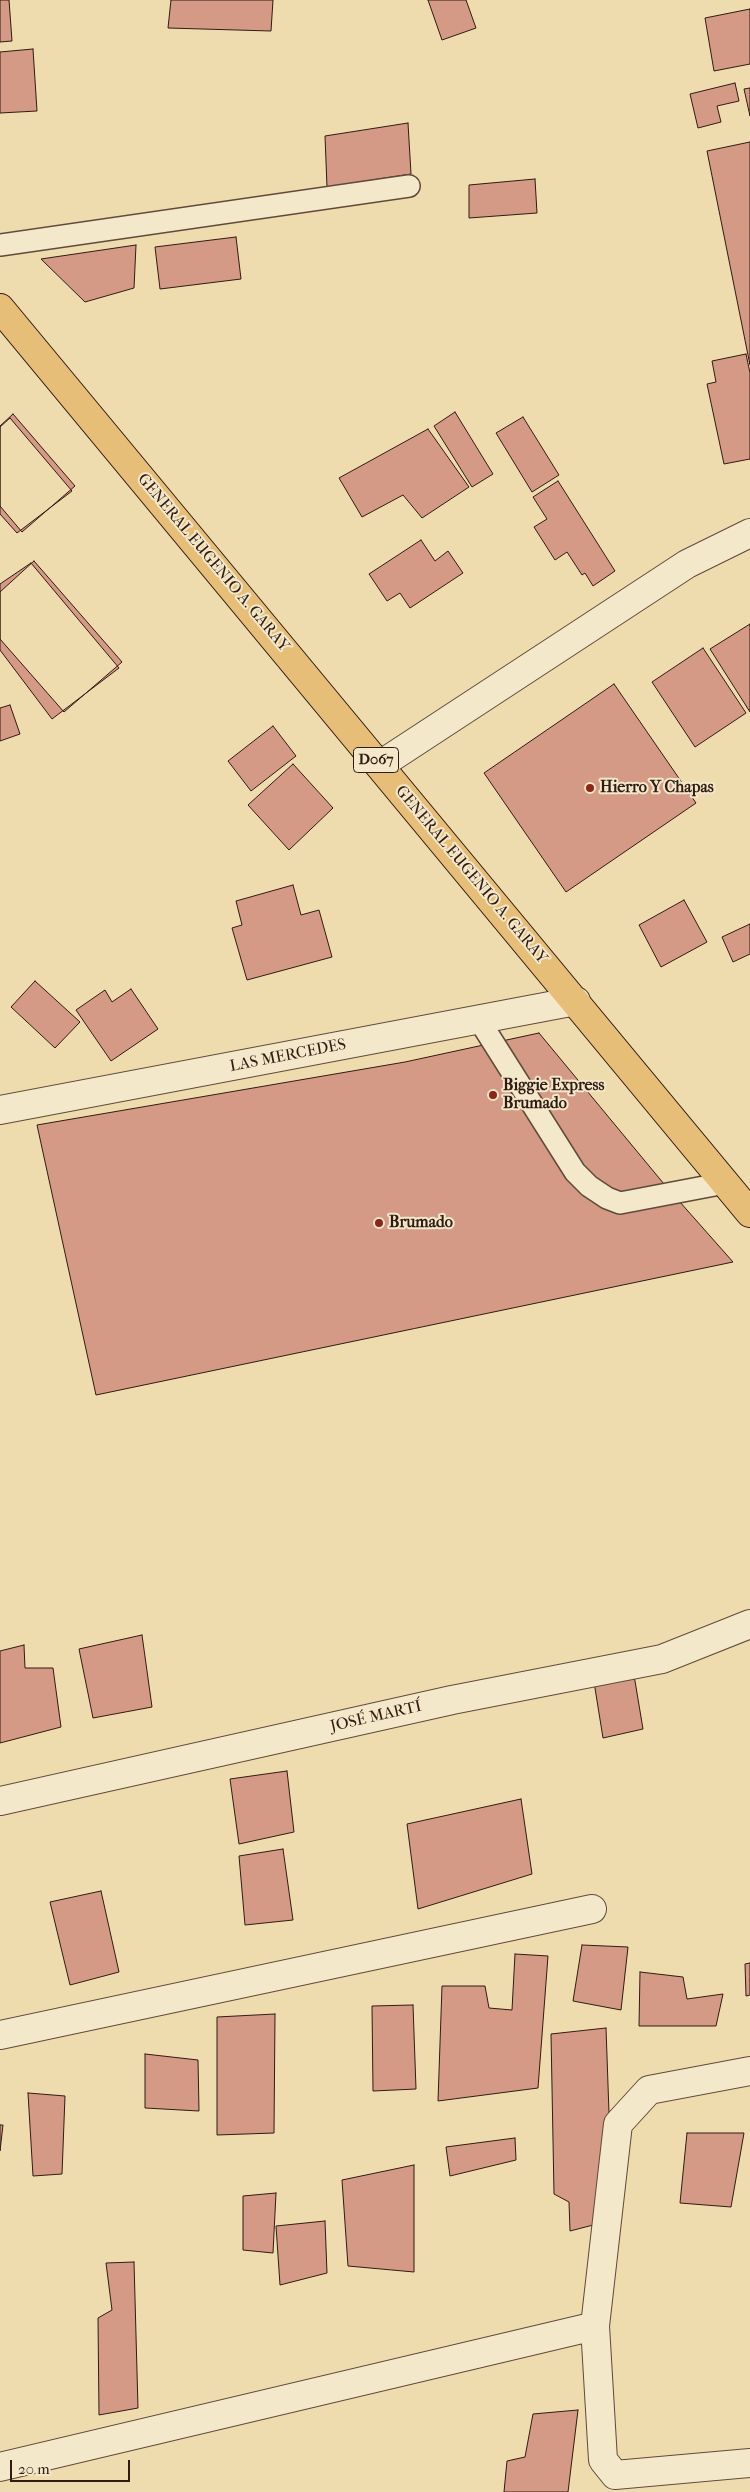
<!DOCTYPE html>
<html>
<head>
<meta charset="utf-8">
<style>
	body { margin:0 }
	#map { position:relative; width:750px; height:2492px; overflow:hidden; background:#eedbae; font-family:"IM FELL French Canon",serif }
	canvas { display:block }
	.scale { position:absolute; left:10px; top:2460px; width:120px; height:22px; box-sizing:border-box; border:2px solid #301b13; border-top:0; padding-left:6px; font-size:15px; line-height:18px; white-space:nowrap; color:#301b13; -webkit-text-stroke:4px #f4e8ca; paint-order:stroke }
</style>
</head>
<body>
<div id="map">
<canvas width="750" height="2492"></canvas>
<div class="scale">20 m</div>
</div>
<script>
const ctx = document.querySelector('canvas').getContext('2d');
ctx.lineJoin = 'round';
function fill(path, color) {
  ctx.fillStyle = color;
  ctx.fill(path, 'evenodd');
}
function poly(rows) {
  const path = new Path2D();
  for (const r of rows) {
    path.moveTo(r[0], r[1]);
    for (let i = 2; i < r.length; i += 2) path.lineTo(r[i], r[i + 1]);
  }
  return path;
}
function strokePath(path, color, width, dash) {
  ctx.strokeStyle = color;
  ctx.lineWidth = width;
  ctx.lineCap = dash ? 'butt' : 'round';
  ctx.setLineDash(dash || []);
  ctx.stroke(path);
}
function label(font, color, halo, rows, align = 'center') {
  ctx.font = font + ' "IM FELL French Canon",serif';
  ctx.lineWidth = 4;
  ctx.setLineDash([]);
  ctx.textBaseline = 'middle';
  ctx.strokeStyle = halo;
  ctx.fillStyle = color;
  for (const [text, x, y, turn = 0] of rows) {
    ctx.save();
    ctx.translate(x, y);
    ctx.rotate((+turn || 0) * Math.PI / 180);
    ctx.textAlign = isNaN(turn) ? turn : align;
    if (halo) ctx.strokeText(text, 0, 0);
    ctx.fillText(text, 0, 0);
    ctx.restore();
  }
}
const building = poly([
	[0,0,9,0,12,41,0,42,0,0],
	[171,0,273,0,271,31,168,28,171,0],
	[428,0,466,0,476,28,442,40,428,0],
	[750,9,750,64,714,71,705,18,750,9],
	[33,49,37,111,0,113,0,52,33,49],
	[735,83,739,101,717,106,721,122,698,128,690,94,735,83],
	[750,88,750,116,744,89,750,88],
	[408,123,411,174,327,187,325,136,408,123],
	[750,142,750,365,707,151,750,142],
	[535,179,537,213,469,218,469,185,535,179],
	[236,237,241,279,160,289,155,247,236,237],
	[136,245,134,288,85,302,41,259,136,245],
	[746,354,750,373,750,459,724,464,707,384,716,382,712,361,746,354],
	[455,412,493,474,472,487,434,426,455,412],
	[13,414,75,486,22,532,0,506,0,426,13,414],
	[523,417,559,475,532,492,496,433,523,417],
	[10,418,72,491,17,533,0,514,0,427,10,418],
	[428,429,469,487,422,518,403,495,362,517,339,478,428,429],
	[558,481,615,571,593,586,585,573,582,575,567,552,555,560,534,527,547,519,533,497,558,481],
	[421,540,435,561,448,551,463,573,410,608,400,593,387,601,369,574,421,540],
	[34,561,122,662,64,712,0,639,0,592,34,561],
	[31,563,119,668,52,719,0,650,0,584,31,563],
	[750,624,750,712,710,649,750,624],
	[703,648,746,713,695,747,652,682,703,648],
	[614,684,696,803,566,892,484,773,614,684],
	[10,705,20,734,0,741,0,708,10,705],
	[273,726,296,756,251,791,228,761,273,726],
	[293,764,333,808,289,850,248,805,293,764],
	[293,885,301,915,319,910,332,957,247,980,232,928,242,925,236,901,293,885],
	[684,900,707,942,661,967,639,925,684,900],
	[750,924,750,954,733,962,722,937,750,924],
	[35,981,80,1022,55,1048,11,1007,35,981],
	[131,989,158,1029,111,1061,76,1010,105,990,112,1002,131,989],
	[539,1033,664,1184,733,1262,96,1395,37,1125,405,1062,539,1033],
	[142,1635,152,1707,93,1718,79,1649,142,1635],
	[24,1645,25,1668,53,1668,61,1727,0,1743,0,1651,24,1645],
	[634,1675,643,1729,603,1738,594,1682,634,1675],
	[287,1771,294,1832,239,1844,230,1779,287,1771],
	[521,1799,532,1874,418,1909,407,1824,521,1799],
	[283,1849,293,1920,245,1925,239,1856,283,1849],
	[101,1891,119,1972,70,1985,50,1902,101,1891],
	[582,1945,628,1947,621,2010,573,2001,582,1945],
	[515,1954,548,1956,538,2088,438,2101,442,1986,485,1986,489,2008,512,2010,515,1954],
	[750,1963,750,1995,746,1996,745,1964,750,1963],
	[640,1972,683,1977,687,1999,723,1994,716,2026,639,2026,640,1972],
	[413,2005,416,2089,373,2091,372,2006,413,2005],
	[275,2014,274,2133,217,2135,217,2017,275,2014],
	[606,2028,609,2113,601,2223,570,2231,569,2202,554,2194,551,2034,606,2028],
	[145,2054,198,2060,199,2111,145,2108,145,2054],
	[28,2093,65,2096,62,2174,33,2176,28,2093],
	[0,2125,3,2125,0,2151,0,2125],
	[687,2133,744,2133,731,2207,680,2203,687,2133],
	[515,2138,516,2160,450,2176,446,2147,515,2138],
	[414,2165,414,2272,348,2266,342,2180,414,2165],
	[276,2193,273,2253,243,2250,243,2196,276,2193],
	[325,2221,327,2273,280,2285,276,2226,325,2221],
	[134,2262,138,2408,99,2415,98,2318,112,2310,106,2263,134,2262],
	[578,2410,568,2492,504,2492,507,2461,525,2457,533,2414,578,2410]
]);
fill(building, '#d49a85');
strokePath(building, '#301b13', 1);
const service = poly([
	[0,245,409,186],
	[479,1020,575,1172,589,1186,607,1198,620,1203,725,1183]
]);
const minor = poly([
	[380,765,687,564,750,533],
	[0,1110,576,1001],
	[0,1801,452,1700,662,1659,750,1624],
	[0,2035,592,1909],
	[750,2071,649,2090,618,2124,595,2326,603,2460,615,2475,750,2463],
	[0,2467,595,2326]
]);
const primary = poly([
	[0,308,750,1213]
]);
strokePath(service, '#604b3a', 24);
strokePath(minor, '#604b3a', 30);
strokePath(primary, '#301b13', 30);
strokePath(service, '#f4e8ca', 21);
strokePath(minor, '#f4e8ca', 28);
strokePath(primary, '#e7be77', 28);
for (const [x, y, r, color] of [
	[590,788,5,"#8f2418"],
	[493,1095,5,"#8f2418"],
	[379,1223,5,"#8f2418"]
]) {
  const dot = new Path2D();
  dot.arc(x, y, r, 0, 2 * Math.PI);
  ctx.fillStyle = color;
  ctx.fill(dot);
  strokePath(dot, '#f4e8ca', 2);
}
for (const [x, y, w] of [
	[376,760,45]
]) {
  const box = new Path2D();
  box.roundRect(x - w / 2, y - 12.5, w, 25, 4);
  ctx.fillStyle = '#f4e8ca';
  ctx.fill(box);
  strokePath(box, '#301b13', 1);
}
label('bold 15px', '#301b13', null, [
	["D067",376,760]
]);
label('16px', '#301b13', '#f4e8ca', [
	["GENERAL EUGENIO A. GARAY",213,563,50],
	["GENERAL EUGENIO A. GARAY",471,875,50],
	["LAS MERCEDES",288,1056,-11],
	["JOSÉ MARTÍ",376,1717,-13]
]);
label('bold 16px', '#301b13', '#f4e8ca', [
	["Hierro Y Chapas",600,788],
	["Biggie Express",503,1086],
	["Brumado",503,1104],
	["Brumado",389,1223]
], 'left');
</script>
</body>
</html>
